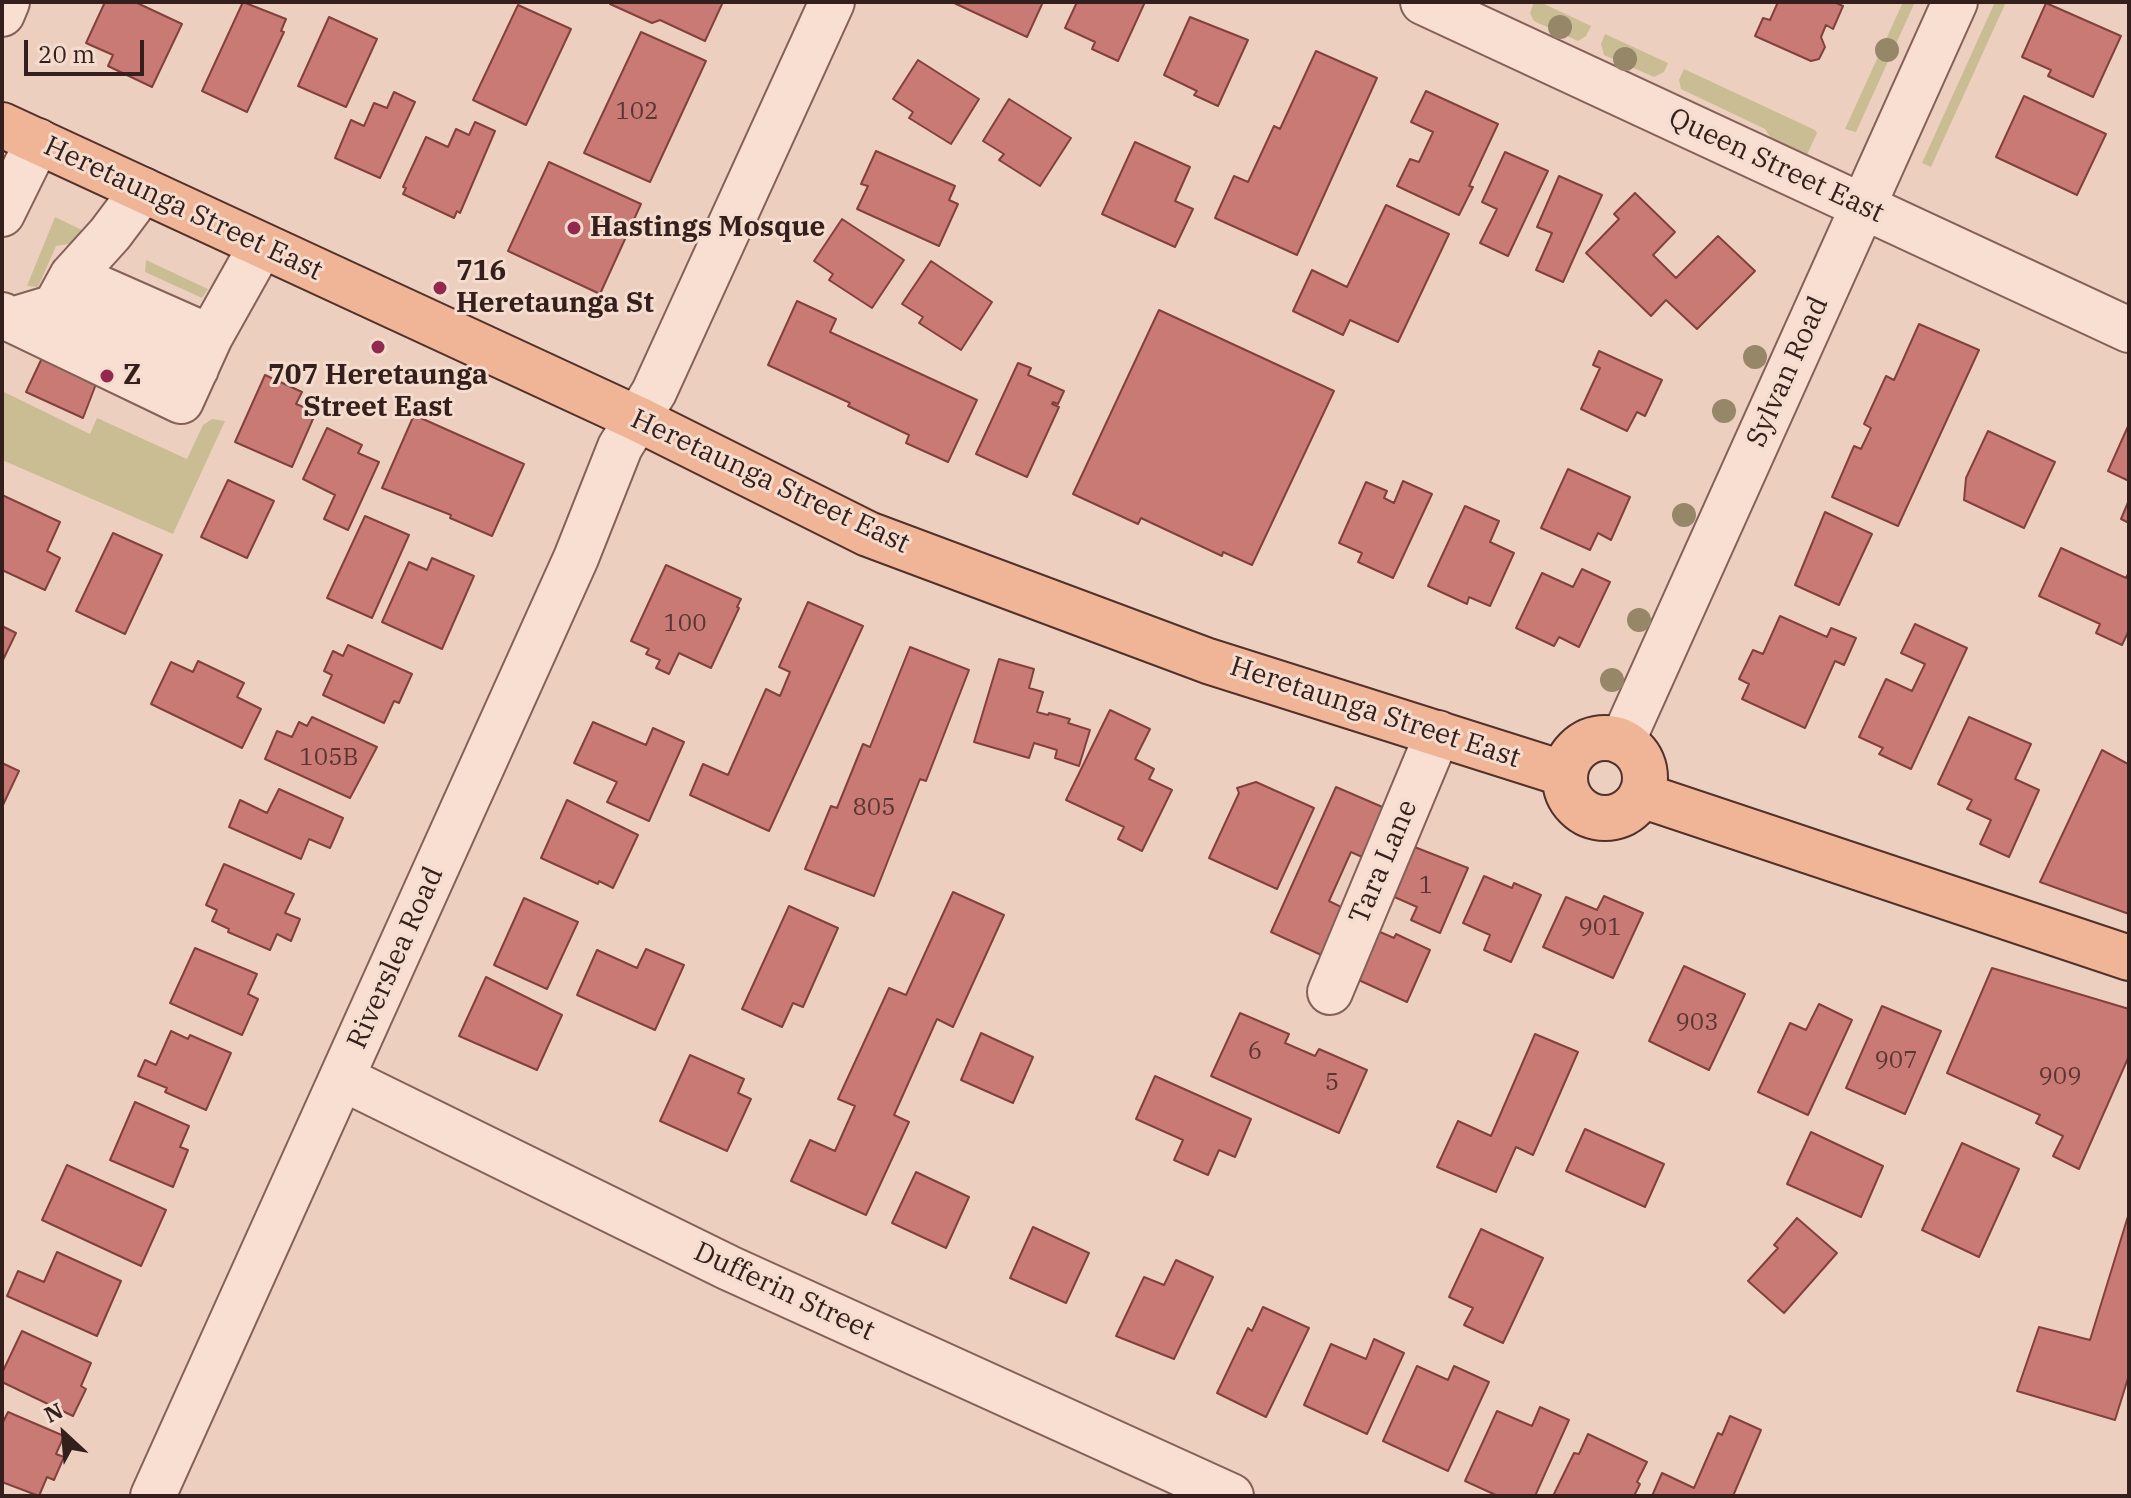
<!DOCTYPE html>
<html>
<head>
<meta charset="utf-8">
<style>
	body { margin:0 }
	#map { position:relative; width:2131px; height:1498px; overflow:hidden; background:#edcfbf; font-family:"IBM Plex Serif",serif }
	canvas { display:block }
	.frame { position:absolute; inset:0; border:4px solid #341f1c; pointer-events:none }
	.north { position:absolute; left:24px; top:1394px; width:80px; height:80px; -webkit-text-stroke:6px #f4dcce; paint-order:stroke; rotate:334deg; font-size:22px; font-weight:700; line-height:32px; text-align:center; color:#341f1c }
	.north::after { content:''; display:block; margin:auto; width:28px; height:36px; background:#341f1c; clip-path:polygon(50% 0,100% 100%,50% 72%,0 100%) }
	.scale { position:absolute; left:24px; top:40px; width:120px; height:36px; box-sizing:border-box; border:4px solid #341f1c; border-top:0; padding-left:10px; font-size:24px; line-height:28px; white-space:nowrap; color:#341f1c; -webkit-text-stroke:6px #f4dcce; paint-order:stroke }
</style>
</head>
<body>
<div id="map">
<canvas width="2131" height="1498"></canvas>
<div class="frame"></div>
<div class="north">N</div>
<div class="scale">20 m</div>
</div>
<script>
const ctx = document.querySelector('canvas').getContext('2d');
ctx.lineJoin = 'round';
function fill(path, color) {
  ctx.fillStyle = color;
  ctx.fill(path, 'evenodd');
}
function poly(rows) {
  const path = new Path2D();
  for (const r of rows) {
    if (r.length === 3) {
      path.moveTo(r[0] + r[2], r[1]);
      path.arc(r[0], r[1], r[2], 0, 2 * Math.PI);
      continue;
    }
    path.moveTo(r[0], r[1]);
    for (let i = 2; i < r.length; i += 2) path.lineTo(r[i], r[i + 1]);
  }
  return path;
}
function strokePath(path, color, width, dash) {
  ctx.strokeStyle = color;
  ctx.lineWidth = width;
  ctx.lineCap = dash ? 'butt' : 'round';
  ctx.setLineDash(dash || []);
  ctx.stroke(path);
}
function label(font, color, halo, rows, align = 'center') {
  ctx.font = font + ' "IBM Plex Serif",serif';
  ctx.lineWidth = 6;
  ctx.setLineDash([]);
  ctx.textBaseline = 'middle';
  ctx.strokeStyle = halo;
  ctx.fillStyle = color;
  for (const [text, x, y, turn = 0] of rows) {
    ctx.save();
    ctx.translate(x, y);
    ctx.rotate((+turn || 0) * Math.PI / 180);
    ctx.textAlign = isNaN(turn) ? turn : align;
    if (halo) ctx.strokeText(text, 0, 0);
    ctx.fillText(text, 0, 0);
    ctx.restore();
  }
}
fill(poly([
	[1534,2,1540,2,1591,26,1586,36,1578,41,1534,21,1530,13],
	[1903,2,1915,2,1856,132,1845,129],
	[1995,2,2006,2,1931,167,1922,163],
	[1605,34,1668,63,1664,72,1654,77,1604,55,1601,44],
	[1684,69,1815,130,1817,133,1805,159,1776,146,1765,129,1681,89,1679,80],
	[55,217,84,231,79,242,56,246,38,287,27,286],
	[146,260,208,289,202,298,145,272],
	[2,391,90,434,97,418,187,459,203,425,212,419,225,421,173,534,2,460]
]), '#cabd93');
const building = poly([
	[105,2,135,2,182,24,152,87,108,66,113,55,86,43,105,2],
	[243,2,286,19,281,31,284,32,247,112,202,91,243,2],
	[611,2,723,2,705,41,660,20,652,23,610,4,611,2],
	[952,2,1043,2,1027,37,952,2],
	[1077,2,1145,2,1118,61,1092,49,1095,42,1065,28,1077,2],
	[1778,2,1834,2,1843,6,1833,29,1826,25,1821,37,1825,47,1819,59,1811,61,1755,36,1763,18,1770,20,1778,2],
	[2046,3,2121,36,2093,97,2048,76,2051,70,2022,57,2046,3],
	[518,5,571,29,526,125,473,100,518,5],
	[329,17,377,39,346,107,298,86,329,17],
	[1190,17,1248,40,1218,106,1194,95,1197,91,1164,75,1190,17],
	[641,32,706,61,650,182,584,153,641,32],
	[1316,51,1377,78,1297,255,1215,218,1234,176,1248,182,1274,126,1280,129,1316,51],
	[918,60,979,99,951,144,909,118,913,112,893,99,918,60],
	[1426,91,1498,124,1469,186,1473,187,1459,215,1397,186,1410,159,1419,162,1433,132,1411,122,1426,91],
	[394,92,415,102,380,178,335,158,351,120,364,126,374,103,387,108,394,92],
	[2024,96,2106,134,2077,195,1996,157,2024,96],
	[1009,99,1071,138,1040,186,999,160,1004,154,983,141,1009,99],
	[475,122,495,131,460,213,457,211,454,218,403,194,406,188,403,187,426,137,448,147,456,129,469,135,475,122],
	[1135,142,1190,167,1175,201,1193,209,1175,247,1102,214,1135,142],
	[876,151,955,186,949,200,958,204,939,246,857,209,868,186,861,184,876,151],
	[1505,152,1548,171,1508,256,1480,243,1497,209,1482,202,1505,152],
	[549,162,641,204,600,294,508,251,549,162],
	[1559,176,1602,195,1563,282,1536,270,1552,233,1537,227,1559,176],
	[1635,193,1675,232,1653,255,1676,278,1718,236,1755,271,1697,329,1666,300,1651,316,1586,253,1619,219,1614,214,1635,193],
	[1386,205,1449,234,1398,342,1350,320,1343,335,1293,311,1312,270,1347,287,1386,205],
	[842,219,904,260,872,308,829,280,833,274,814,261,842,219],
	[931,261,992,302,961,350,919,323,923,317,902,304,931,261],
	[797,301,836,319,830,332,977,400,948,462,906,443,909,435,848,406,850,403,768,365,797,301],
	[1159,310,1334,391,1252,565,1223,552,1222,556,1141,518,1138,524,1073,494,1159,310],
	[1919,324,1979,350,1898,526,1832,497,1854,446,1861,449,1871,428,1864,424,1886,376,1894,380,1919,324],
	[1599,351,1662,380,1645,416,1637,412,1627,431,1581,409,1600,368,1593,365,1599,351],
	[42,358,96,384,83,418,26,392,42,358],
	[1018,363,1031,368,1028,375,1064,391,1058,404,1053,402,1052,404,1059,407,1027,477,976,454,1018,363],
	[265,375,302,392,296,404,316,412,292,467,235,442,265,375],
	[414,415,524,464,492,536,450,518,451,515,382,488,414,415],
	[2129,424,2129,481,2108,471,2129,424],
	[327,428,362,445,358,453,379,462,348,530,324,519,335,495,303,479,327,428],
	[1988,431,2055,462,2024,528,1964,500,1966,478,1988,431],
	[1568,469,1630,497,1611,540,1598,533,1590,550,1541,528,1568,469],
	[228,480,274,501,247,558,201,537,228,480],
	[1403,481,1432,494,1393,578,1358,562,1362,553,1339,543,1366,482,1387,491,1384,498,1394,503,1403,481],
	[2,495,60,522,47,551,60,558,45,590,2,570,2,495],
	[2129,500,2129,523,2121,519,2129,500],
	[1465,506,1499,521,1490,542,1514,553,1490,606,1469,597,1467,604,1428,586,1465,506],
	[1825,512,1872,534,1839,605,1795,585,1825,512],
	[365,516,409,535,372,618,327,598,365,516],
	[113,533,162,555,125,634,76,611,113,533],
	[2061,548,2126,578,2129,572,2129,630,2122,645,2096,633,2100,624,2039,596,2061,548],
	[432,558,474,576,442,649,382,622,409,562,427,570,432,558],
	[666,565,741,599,737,607,739,608,711,668,679,653,669,674,656,668,660,660,646,654,649,649,631,641,666,565],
	[1582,569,1610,582,1579,647,1559,637,1554,646,1516,628,1542,573,1573,587,1582,569],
	[808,602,863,626,769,831,690,795,703,764,728,775,766,689,780,696,790,672,779,667,808,602],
	[1780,616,1827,637,1831,628,1856,638,1844,665,1835,661,1805,728,1742,699,1749,684,1739,679,1753,650,1763,654,1780,616],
	[1915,624,1967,648,1911,769,1879,754,1883,748,1859,737,1886,679,1912,691,1925,664,1901,653,1915,624],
	[2,626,16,633,2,662,2,626],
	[348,645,412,674,399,703,394,701,384,723,323,695,332,675,324,671,333,651,343,656,348,645],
	[910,647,969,670,926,781,920,779,874,896,805,869,831,806,837,808,863,744,870,747,910,647],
	[999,659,1034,669,1029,688,1043,692,1037,712,1048,715,1049,713,1070,719,1068,723,1090,730,1079,766,1055,758,1057,750,1034,743,1029,758,974,742,999,659],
	[198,661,244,683,237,697,261,709,242,748,151,704,171,662,193,672,198,661],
	[1110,710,1150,729,1135,759,1154,769,1149,779,1172,790,1142,851,1118,839,1124,827,1066,800,1110,710],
	[312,717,377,747,350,798,265,759,277,731,292,737,299,722,307,726,312,717],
	[1969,717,2031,744,2015,779,2039,790,2009,857,1980,844,1991,820,1967,809,1972,800,1938,784,1969,717],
	[593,722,646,745,653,728,684,742,649,821,607,802,617,782,574,763,593,722],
	[2102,750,2128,764,2129,762,2129,914,2040,882,2102,750],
	[2,763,19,771,2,807,2,763],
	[1256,782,1314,808,1277,889,1209,858,1239,793,1237,788,1256,782],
	[1336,787,1394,812,1371,861,1351,852,1329,901,1349,911,1328,958,1271,932,1336,787],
	[279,789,343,818,330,848,309,839,301,859,229,827,240,800,267,813,279,789],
	[567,800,638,835,613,888,599,881,598,884,541,858,567,800],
	[1412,846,1468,868,1440,933,1411,920,1417,907,1390,895,1412,846],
	[224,864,294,894,285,913,300,919,291,941,277,934,270,950,228,932,229,929,212,921,217,910,206,905,224,864],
	[1484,876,1512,888,1514,883,1541,895,1511,962,1484,950,1490,935,1463,923,1484,876],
	[953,892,1004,915,953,1027,937,1019,894,1115,909,1122,866,1215,791,1181,810,1140,835,1151,855,1106,838,1099,889,988,906,995,953,892],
	[1604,896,1643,913,1613,978,1543,947,1566,897,1597,910,1604,896],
	[524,898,578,922,547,989,494,965,524,898],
	[789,906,838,928,803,1007,793,1003,782,1027,742,1009,789,906],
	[1373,929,1394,938,1396,934,1430,950,1407,1002,1352,977,1373,929],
	[195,948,257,974,248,994,258,999,242,1035,170,1003,195,948],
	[646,949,684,965,655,1030,577,995,597,950,637,968,646,949],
	[1684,966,1745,994,1709,1070,1649,1041,1684,966],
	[1992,968,2129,1009,2129,1056,2079,1169,2053,1156,2063,1136,2036,1123,2040,1115,1947,1073,1992,968],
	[486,977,562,1015,537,1070,459,1036,486,977],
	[1819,1004,1852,1020,1808,1115,1758,1092,1790,1023,1806,1030,1819,1004],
	[1882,1006,1941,1031,1905,1114,1846,1088,1882,1006],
	[1240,1013,1289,1034,1285,1043,1315,1056,1319,1049,1367,1070,1339,1133,1211,1076,1240,1013],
	[171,1031,188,1039,190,1035,231,1053,206,1110,165,1092,167,1088,138,1076,145,1060,156,1065,171,1031],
	[981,1033,1033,1057,1013,1103,961,1080,981,1033],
	[1535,1034,1578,1052,1533,1155,1516,1147,1496,1192,1437,1167,1458,1121,1491,1136,1535,1034],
	[690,1055,744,1079,738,1093,751,1099,727,1151,660,1121,690,1055],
	[1155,1076,1251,1119,1235,1157,1219,1150,1208,1175,1174,1160,1183,1140,1136,1119,1155,1076],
	[135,1102,189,1126,180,1147,188,1150,173,1187,110,1160,135,1102],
	[1585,1129,1664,1164,1645,1207,1566,1171,1585,1129],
	[1811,1132,1883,1166,1861,1217,1787,1184,1811,1132],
	[1962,1143,2019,1169,1979,1257,1922,1230,1962,1143],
	[67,1165,166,1210,141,1266,42,1220,67,1165],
	[916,1172,969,1197,946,1248,892,1223,916,1172],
	[2129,1213,2129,1375,2115,1420,2017,1391,2039,1327,2090,1340,2129,1213],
	[1797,1218,1837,1253,1784,1313,1748,1281,1778,1248,1774,1245,1797,1218],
	[1033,1227,1089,1253,1066,1303,1010,1278,1033,1227],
	[1481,1229,1543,1258,1503,1343,1464,1325,1473,1308,1449,1297,1481,1229],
	[57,1252,121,1281,97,1336,7,1296,18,1271,44,1282,57,1252],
	[1176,1260,1213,1277,1174,1359,1116,1336,1144,1277,1164,1285,1176,1260],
	[1263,1307,1309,1328,1266,1417,1217,1393,1248,1328,1252,1331,1263,1307],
	[22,1331,91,1363,81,1386,86,1389,73,1416,2,1382,2,1373,22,1331],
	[1374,1339,1404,1353,1367,1434,1304,1405,1331,1344,1366,1359,1374,1339],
	[1417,1366,1448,1380,1454,1366,1489,1382,1448,1471,1383,1441,1417,1366],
	[1540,1407,1569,1420,1535,1496,1498,1496,1465,1481,1497,1411,1532,1426,1540,1407],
	[8,1412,64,1436,56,1454,64,1457,54,1480,47,1477,39,1496,2,1482,2,1424,8,1412],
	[1730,1416,1761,1430,1733,1496,1652,1496,1662,1473,1694,1488,1718,1433,1722,1435,1730,1416],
	[1588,1434,1647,1462,1637,1482,1640,1484,1634,1496,1553,1496,1574,1453,1579,1454,1588,1434]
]);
fill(building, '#ca7a75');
strokePath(building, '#83413e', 2);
const minor = poly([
	[1423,2,2129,330],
	[2,14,7,2],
	[2,214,38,141],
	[72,276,110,234,143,190],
	[55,307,72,276,210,337],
	[2,315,181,401,210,337,261,246],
	[12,320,55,307,196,369],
	[1622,742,1955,2],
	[1330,992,1438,733],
	[342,1078,729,1268,1231,1496],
	[153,1496,576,558,620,447,654,392,832,2]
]);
const major = poly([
	[2,125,638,419,868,534,1208,661,1565,774],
	[1605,778,40],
	[1641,795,2129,958]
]);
strokePath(minor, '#856058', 48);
strokePath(major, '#52312c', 48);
strokePath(minor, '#f8dfd1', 44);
strokePath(major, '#f0b496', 44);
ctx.fillStyle = '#978769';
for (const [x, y] of [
	[1560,27],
	[1887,50],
	[1625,59],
	[1755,357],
	[1724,411],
	[1684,515],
	[1639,620],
	[1612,680]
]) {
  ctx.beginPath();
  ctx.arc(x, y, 12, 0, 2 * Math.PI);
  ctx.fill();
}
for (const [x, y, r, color] of [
	[574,228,8,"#93294f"],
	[440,288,8,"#93294f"],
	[378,347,8,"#93294f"],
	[107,376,8,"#93294f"]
]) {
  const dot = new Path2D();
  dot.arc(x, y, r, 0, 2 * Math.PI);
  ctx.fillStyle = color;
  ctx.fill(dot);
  strokePath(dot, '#f4dcce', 3);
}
label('24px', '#5a3632', null, [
	["102",637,112],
	["100",685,624],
	["105B",329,758],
	["805",874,808],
	["1",1426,886],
	["901",1600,928],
	["903",1697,1023],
	["6",1255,1052],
	["907",1896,1061],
	["909",2060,1077],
	["5",1332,1083]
]);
label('28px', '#341f1c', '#f4dcce', [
	["Queen Street East",1776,166,25],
	["Heretaunga Street East",183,209,25],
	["Sylvan Road",1788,372,-66],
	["Heretaunga Street East",770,482,25],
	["Heretaunga Street East",1375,713,18],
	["Tara Lane",1384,862,-67],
	["Riverslea Road",396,958,-66],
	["Dufferin Street",784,1292,25]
]);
label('bold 28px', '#341f1c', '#f4dcce', [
	["Hastings Mosque",590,228],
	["716",456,272],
	["Heretaunga St",456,304],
	["Z",123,376],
	["707 Heretaunga",378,376,"center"],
	["Street East",378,408,"center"]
], 'left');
</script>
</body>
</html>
